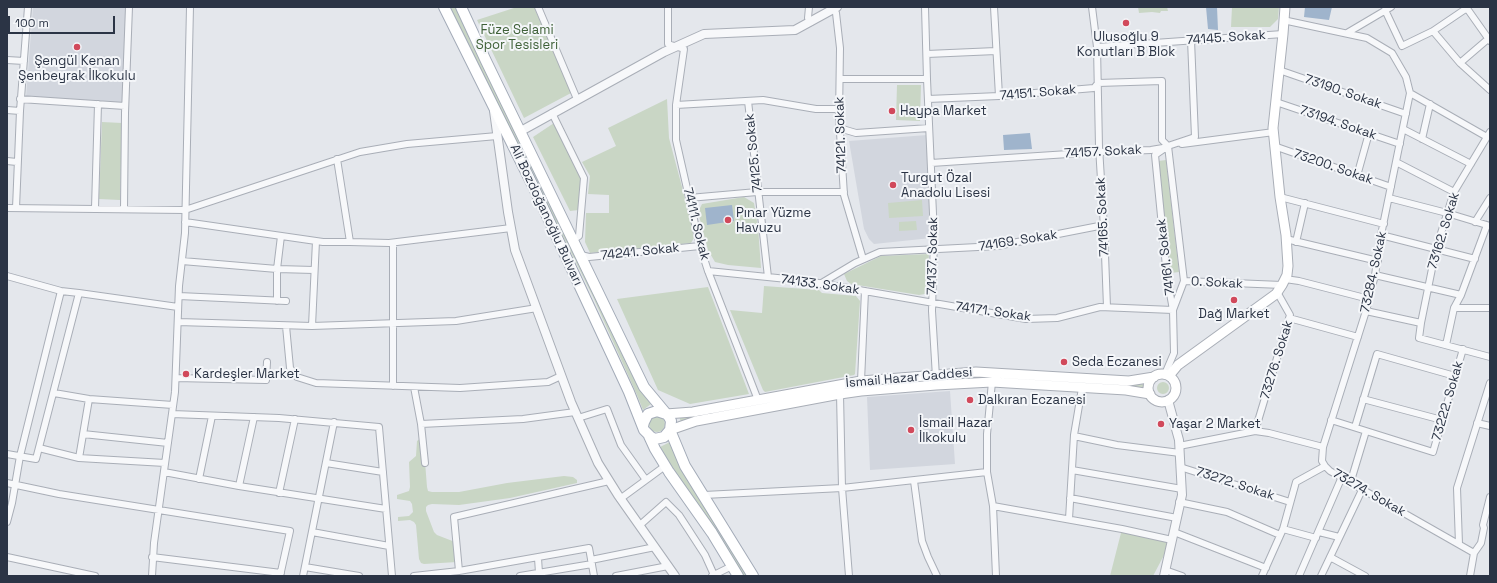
<!DOCTYPE html>
<html>
<head>
<meta charset="utf-8">
<style>
	body { margin:0 }
	#map { position:relative; width:1497px; height:583px; overflow:hidden; background:#e4e7ec; font-family:"Space Grotesk",sans-serif }
	canvas { display:block }
	.frame { position:absolute; inset:0; border:8px solid #2b3445; pointer-events:none }
	.scale { position:absolute; left:8px; top:16px; width:107px; height:18px; box-sizing:border-box; border:2px solid #2b3445; border-top:0; padding-left:5px; font-size:12px; line-height:14px; white-space:nowrap; color:#2b3445; -webkit-text-stroke:3px #f4f6f9; paint-order:stroke }
</style>
</head>
<body>
<div id="map">
<canvas width="1497" height="583"></canvas>
<div class="frame"></div>
<div class="scale">100 m</div>
</div>
<script>
const ctx = document.querySelector('canvas').getContext('2d');
ctx.lineJoin = 'round';
function fill(path, color) {
  ctx.fillStyle = color;
  ctx.fill(path, 'evenodd');
}
function poly(rows) {
  const path = new Path2D();
  for (const r of rows) {
    if (r.length === 3) {
      path.moveTo(r[0] + r[2], r[1]);
      path.arc(r[0], r[1], r[2], 0, 2 * Math.PI);
      continue;
    }
    path.moveTo(r[0], r[1]);
    for (let i = 2; i < r.length; i += 2) path.lineTo(r[i], r[i + 1]);
  }
  return path;
}
function strokePath(path, color, width, dash) {
  ctx.strokeStyle = color;
  ctx.lineWidth = width;
  ctx.lineCap = dash ? 'butt' : 'round';
  ctx.setLineDash(dash || []);
  ctx.stroke(path);
}
function label(font, color, halo, rows, align = 'center') {
  ctx.font = font + ' "Space Grotesk",sans-serif';
  ctx.lineWidth = 4;
  ctx.setLineDash([]);
  ctx.textBaseline = 'middle';
  ctx.strokeStyle = halo;
  ctx.fillStyle = color;
  for (const [text, x, y, turn = 0] of rows) {
    ctx.save();
    ctx.translate(x, y);
    ctx.rotate((+turn || 0) * Math.PI / 180);
    ctx.textAlign = isNaN(turn) ? turn : align;
    if (halo) ctx.strokeText(text, 0, 0);
    ctx.fillText(text, 0, 0);
    ctx.restore();
  }
}
fill(poly([
	[33,7,126,7,124,103,26,97],
	[927,135,931,238,874,244,869,239,864,229,849,141],
	[950,391,955,464,870,470,867,397]
]), '#d2d6de');
fill(poly([
	[450,7,455,7,459,15,520,144,642,392,651,404,643,410,637,395,593,297],
	[517,7,534,7,571,93,524,118,477,20],
	[1138,7,1167,7,1168,11,1161,11,1160,13,1152,12,1139,13],
	[1232,7,1279,7,1278,19,1270,27,1231,27],
	[897,85,921,85,920,121,896,120],
	[667,99,669,138,695,236,691,243,590,253,585,242,586,213,609,213,609,195,588,194,590,176,582,162,616,146,608,128],
	[102,122,122,123,120,200,99,199],
	[554,123,583,179,579,210,570,211,533,137],
	[1166,160,1179,272,1171,273,1158,161],
	[744,197,754,203,758,227,761,268,728,265,715,262,708,250,698,212,702,204],
	[922,200,923,216,889,218,888,203],
	[916,221,917,230,899,231,899,222],
	[929,254,926,289,925,294,919,295,851,284,847,281,844,274,881,256],
	[764,286,819,290,822,293,856,296,860,301,855,374,854,375,765,392,763,390,730,310,762,313],
	[708,287,749,394,690,404,658,390,617,299],
	[989,377,1127,385,1146,384,1145,389,989,378,948,380,948,379],
	[929,380,929,382,681,422,679,416,695,415,867,385],
	[1163,388,6],
	[657,424,8],
	[423,436,427,487,428,491,432,492,459,492,507,483,564,476,573,477,577,480,577,483,510,498,459,505,432,504,428,505,426,507,426,511,434,532,437,535,455,542,457,562,424,564,421,563,419,559,416,525,414,522,410,520,398,521,398,517,409,516,413,512,412,504,410,501,397,499,397,495,409,491,410,487,409,462,416,456,417,441],
	[670,442,678,461,748,576,744,576,708,519,692,498,670,464,660,447],
	[1122,529,1172,540,1153,576,1110,576]
]), '#c9d6c5');
fill(poly([
	[1206,7,1217,7,1218,30,1208,29],
	[1305,7,1332,7,1329,20,1304,17],
	[1030,133,1032,149,1004,150,1003,135],
	[732,205,734,221,707,225,705,208]
]), '#9fb4cc');
const minor = poly([
	[538,7,577,99],
	[668,7,668,44,684,49,676,105,676,140,700,246,708,271,758,400],
	[809,7,808,18,811,22],
	[925,7,927,79,934,236,932,311,936,377],
	[994,7,999,96],
	[1092,7,1097,47,1099,147,1104,228,1107,307],
	[1466,7,1490,41],
	[834,9,836,13,840,48,839,117,844,195,863,259],
	[1385,10,1402,46,1433,31,1467,8],
	[1283,20,1367,38,1392,53,1406,77,1410,93,1381,235,1375,275,1366,311,1323,447],
	[1433,31,1460,63,1490,90],
	[1347,33,1391,7],
	[1097,47,1283,34],
	[927,54,996,51],
	[7,60,24,61],
	[1460,63,1488,39],
	[1279,70,1406,114],
	[840,79,927,79],
	[1410,93,1487,137],
	[20,99,125,106],
	[928,99,999,96,1094,88,1098,83,1162,81,1162,140,1168,146],
	[748,101,768,277],
	[1276,102,1400,144],
	[676,105,763,100,816,109,839,109],
	[7,110,20,111,28,7],
	[552,113,584,178,579,236,573,240],
	[839,128,856,133,929,128],
	[1403,129,1471,164],
	[1490,132,1454,192,1436,249,1421,323,1419,338,1490,357],
	[1422,139,1430,104],
	[1182,144,1274,132],
	[1168,146,1184,281],
	[1274,146,1391,187],
	[337,159,350,242],
	[7,161,17,162],
	[1396,162,1454,192],
	[931,163,1099,152,1151,150,1163,148],
	[1357,176,1369,133],
	[1280,197,1384,224],
	[689,198,757,192,844,192],
	[1389,198,1447,213,1490,226],
	[7,208,185,210,360,152,407,144,497,136],
	[16,208,20,111],
	[95,208,98,104],
	[124,209,125,113,129,7],
	[185,222,323,242,350,242,389,243,511,228],
	[1475,222,1490,198],
	[1381,235,1475,259],
	[1286,239,1378,261],
	[1296,242,1305,203],
	[581,255,589,257,700,246],
	[182,261,277,269,314,270],
	[708,271,807,281,1026,319,1057,318,1100,307,1173,310,1184,281,1282,285],
	[1375,275,1461,295],
	[7,276,61,291,79,293],
	[1285,279,1299,281,1369,299],
	[820,284,855,263,880,252,997,246,1104,225],
	[179,296,286,301],
	[277,301,277,269,281,236],
	[1454,308,1490,308],
	[1366,311,1421,323],
	[1289,318,1358,337],
	[178,322,312,326,456,321,537,308],
	[286,326,290,368,297,377,316,383,460,388,548,382,561,376],
	[312,326,316,241],
	[1446,345,1454,308,1461,295,1487,225],
	[1165,374,1174,353,1173,310,1167,277,1155,155,1168,146,1195,137,1191,40],
	[176,378,266,380,267,362],
	[861,381,865,291],
	[992,382,987,434,987,472,993,506,996,576],
	[393,386,393,243],
	[414,387,421,424,425,463],
	[54,393,89,399,173,405],
	[840,394,842,488,849,576],
	[1363,399,1442,420],
	[172,414,279,418,379,427,392,576],
	[578,418,607,409,621,445,646,480],
	[1331,420,1433,452,1463,349],
	[1477,423,1490,426],
	[421,424,523,419,575,412],
	[1355,427,1377,354,1455,376],
	[1255,431,1290,315,1277,292],
	[83,434,168,443],
	[1074,436,1117,445,1180,453],
	[1179,446,1255,431,1269,433,1323,447,1322,461,1325,466,1330,471,1474,553],
	[39,448,79,458,165,463],
	[7,454,36,459,79,293,178,307],
	[79,458,89,399],
	[326,463,383,472],
	[1180,467,1290,502],
	[1072,470,1182,489],
	[164,472,239,486,386,509],
	[199,479,212,416],
	[914,481,922,541,928,557,937,576],
	[7,483,59,494,290,531,280,576],
	[1350,484,1366,431],
	[239,486,254,417],
	[279,493,295,419],
	[704,495,842,488,987,472],
	[1070,498,1177,518],
	[620,499,665,466],
	[1179,502,1227,512,1280,535],
	[993,506,1122,529,1172,540],
	[1069,519,1074,435,1082,388],
	[7,522,12,503,20,456,61,291],
	[640,525,666,502,679,515,705,555,714,575],
	[1283,529,1316,538],
	[312,532,389,546],
	[1174,532,1266,568],
	[1319,532,1339,537],
	[1459,544,1457,488,1490,383],
	[7,557,95,576],
	[152,557,281,573],
	[1330,557,1365,576],
	[538,558,539,573],
	[591,560,655,547],
	[305,567,359,576],
	[1165,570,1182,576],
	[459,571,454,517,609,481],
	[152,576,154,543,175,392,179,286,185,233,190,7],
	[303,576,334,422],
	[414,576,459,571,589,548,594,576],
	[520,576,592,564],
	[616,576,668,566],
	[712,576,732,566],
	[1262,576,1283,529,1296,482,1325,466],
	[1299,576,1341,479],
	[1321,576,1362,490],
	[1470,576,1474,553,1481,543,1484,528,1483,525,1490,497]
]);
const tertiary = poly([
	[494,111,508,212,515,250,571,402,598,463,618,495,675,576],
	[521,131,664,52,704,34,795,30,837,7],
	[1164,576,1182,495,1179,440,1168,400]
]);
const secondary = poly([
	[1162,388,14],
	[1169,376,1178,365,1276,294,1282,285,1287,275,1288,266,1286,235,1280,197,1273,128,1283,34,1285,7],
	[666,414,693,412,861,381,976,372,1129,381,1154,377],
	[670,430,696,421,840,394,861,391,936,385,992,382,1126,390,1150,394]
]);
const primary = poly([
	[444,7,533,186,629,392,644,430,651,437,655,439,664,437,670,430,671,421,669,417,644,387,486,61,461,7],
	[643,426,644,422,648,414,657,411,666,414],
	[670,430,685,466,753,576],
	[649,436,655,449,669,472,712,533,738,576]
]);
strokePath(minor, '#a9aeb7', 8);
strokePath(tertiary, '#a9aeb7', 10);
strokePath(secondary, '#a9aeb7', 11);
strokePath(primary, '#a3abb8', 12);
strokePath(minor, '#f7f8fa', 6);
strokePath(tertiary, '#f7f8fa', 8);
strokePath(secondary, '#fff', 9);
strokePath(primary, '#fff', 10);
for (const [x, y, r, color] of [
	[1126,23,4,"#d1495b"],
	[77,47,4,"#d1495b"],
	[892,111,4,"#d1495b"],
	[893,185,4,"#d1495b"],
	[728,220,4,"#d1495b"],
	[1234,300,4,"#d1495b"],
	[1064,362,4,"#d1495b"],
	[186,374,4,"#d1495b"],
	[970,400,4,"#d1495b"],
	[1161,424,4,"#d1495b"],
	[911,430,4,"#d1495b"]
]) {
  const dot = new Path2D();
  dot.arc(x, y, r, 0, 2 * Math.PI);
  ctx.fillStyle = color;
  ctx.fill(dot);
  strokePath(dot, '#f4f6f9', 1.5);
}
label('13px', '#3f6138', '#f4f6f9', [
	["Füze Selami",517,30],
	["Spor Tesisleri",517,45]
]);
label('13px', '#2b3445', '#f4f6f9', [
	["Ulusoğlu 9",1126,37,"center"],
	["Konutları B Blok",1126,52,"center"],
	["Şengül Kenan",77,61,"center"],
	["Şenbeyrak İlkokulu",77,76,"center"],
	["Haypa Market",900,111],
	["Turgut Özal",901,178],
	["Anadolu Lisesi",901,193],
	["Pınar Yüzme",736,213],
	["Havuzu",736,228],
	["Dağ Market",1234,314,"center"],
	["Seda Eczanesi",1072,362],
	["Kardeşler Market",194,374],
	["Dalkıran Eczanesi",978,400],
	["İsmail Hazar",919,423],
	["İlkokulu",919,438],
	["Yaşar 2 Market",1169,424]
], 'left');
label('13px', '#2b3445', '#f4f6f9', [
	["74145. Sokak",1226,38,-4],
	["73190. Sokak",1343,92,19],
	["74151. Sokak",1038,93,-5],
	["73194. Sokak",1338,123,19],
	["74121. Sokak",841,135,-92],
	["74157. Sokak",1103,152,-3],
	["74125. Sokak",754,153,-96],
	["73200. Sokak",1333,167,19],
	["Ali Bozdoğanoğlu Bulvarı",546,215,65],
	["74165. Sokak",1103,217,-93],
	["74111. Sokak",696,224,76],
	["73162. Sokak",1444,231,-73],
	["74169. Sokak",1018,241,-9],
	["74241. Sokak",640,252,-6],
	["74137. Sokak",933,256,-89],
	["74161. Sokak",1166,257,-97],
	["73284. Sokak",1374,272,-78],
	["0. Sokak",1217,283,3],
	["74133. Sokak",820,285,8],
	["74171. Sokak",993,312,8],
	["73276. Sokak",1277,360,-73],
	["İsmail Hazar Caddesi",909,378,-5],
	["73222. Sokak",1448,401,-74],
	["73272. Sokak",1235,484,18],
	["73274. Sokak",1369,493,30]
]);
</script>
</body>
</html>
